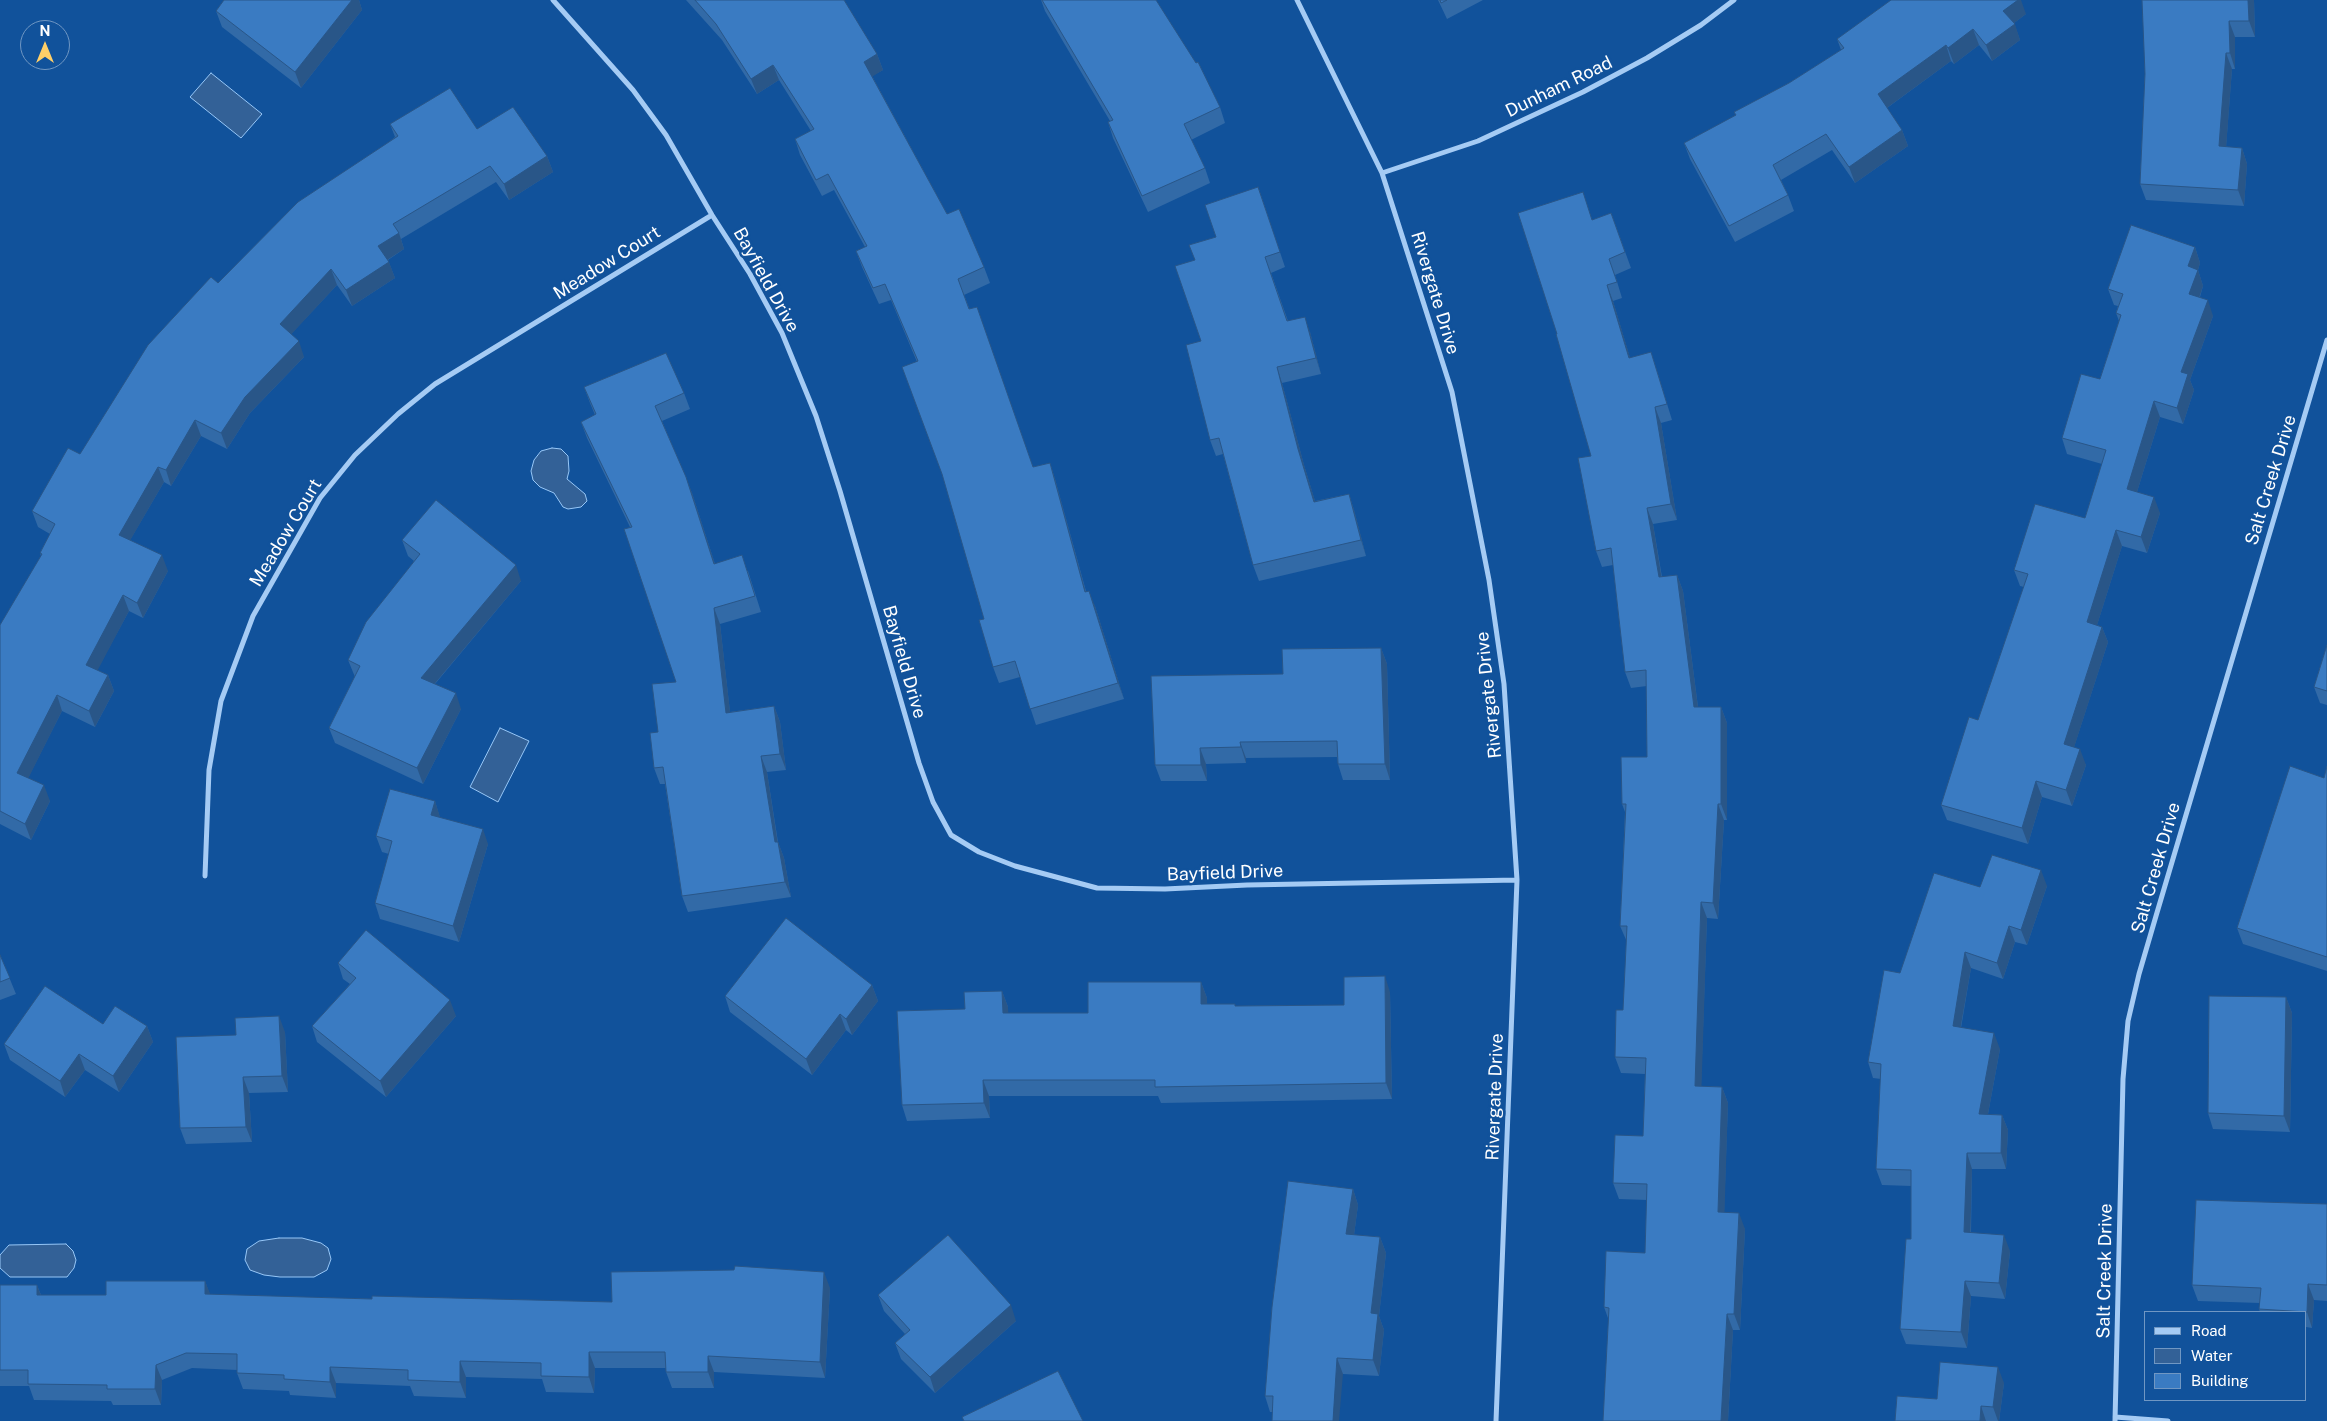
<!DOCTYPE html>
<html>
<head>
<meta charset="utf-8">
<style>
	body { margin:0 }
	#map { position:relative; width:2327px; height:1421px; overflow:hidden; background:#11529b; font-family:"Public Sans",sans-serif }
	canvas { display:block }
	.legend { position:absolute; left:2144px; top:1311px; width:162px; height:90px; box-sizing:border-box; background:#11529b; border:1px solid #7097c3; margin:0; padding:6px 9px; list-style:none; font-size:15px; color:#fff }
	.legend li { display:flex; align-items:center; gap:10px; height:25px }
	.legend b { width:25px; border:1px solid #7097c3 }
	.north { position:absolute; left:20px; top:20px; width:50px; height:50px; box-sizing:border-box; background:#11529b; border:1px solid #7097c3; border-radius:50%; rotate:0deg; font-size:14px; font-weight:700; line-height:20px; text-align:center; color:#fff }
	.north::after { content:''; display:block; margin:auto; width:18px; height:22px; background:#ffcf68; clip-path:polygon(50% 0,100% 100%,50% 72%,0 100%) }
</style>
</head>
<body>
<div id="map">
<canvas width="2327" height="1421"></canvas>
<ul class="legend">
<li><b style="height:6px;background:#a5cbf4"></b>Road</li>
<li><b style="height:14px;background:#336197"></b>Water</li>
<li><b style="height:14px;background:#3a7bc2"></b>Building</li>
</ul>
<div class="north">N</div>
</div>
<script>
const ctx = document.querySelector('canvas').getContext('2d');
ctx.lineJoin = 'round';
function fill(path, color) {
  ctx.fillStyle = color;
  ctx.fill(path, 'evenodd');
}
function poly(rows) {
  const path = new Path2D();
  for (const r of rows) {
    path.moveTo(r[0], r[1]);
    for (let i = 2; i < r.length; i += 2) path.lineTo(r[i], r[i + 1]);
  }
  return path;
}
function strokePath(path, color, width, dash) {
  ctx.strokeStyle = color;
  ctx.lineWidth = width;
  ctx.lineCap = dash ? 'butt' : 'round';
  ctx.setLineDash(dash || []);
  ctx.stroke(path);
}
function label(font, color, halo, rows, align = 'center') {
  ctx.font = font + ' "Public Sans",sans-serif';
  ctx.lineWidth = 5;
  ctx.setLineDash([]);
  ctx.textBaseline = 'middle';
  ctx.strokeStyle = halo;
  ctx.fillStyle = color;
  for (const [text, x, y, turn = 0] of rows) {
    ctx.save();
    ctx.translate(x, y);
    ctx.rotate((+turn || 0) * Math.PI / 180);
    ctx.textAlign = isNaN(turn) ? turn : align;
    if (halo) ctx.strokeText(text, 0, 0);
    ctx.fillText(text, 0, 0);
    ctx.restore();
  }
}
const water = poly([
	[211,73,262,114,241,138,190,97,211,73],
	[552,448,561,449,568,456,569,471,567,479,585,494,587,501,581,507,568,509,563,507,554,493,540,487,533,480,531,471,534,460,541,451,552,448],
	[500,728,529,741,498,802,470,787,500,728],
	[279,1238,302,1238,321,1243,328,1248,331,1259,327,1270,314,1277,280,1277,264,1275,250,1270,245,1260,247,1249,259,1241,279,1238],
	[66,1244,73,1251,76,1260,74,1268,67,1277,10,1277,0,1268,0,1255,9,1245,66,1244]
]);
fill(water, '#336197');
strokePath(water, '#97c7f7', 1);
strokePath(poly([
	[553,0,633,90,666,135,712,215,750,274,782,333,816,416,840,491,919,763,933,802,951,835,979,852,1015,866,1097,888,1165,889,1247,885,1517,880],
	[1297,0,1382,173,1452,392,1489,580,1504,684,1517,880,1496,1421],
	[1382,173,1478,141,1583,92,1647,58,1701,25,1734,0],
	[205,876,209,770,221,701,253,616,320,498,355,455,398,414,435,384,712,215],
	[2115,1417,2168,1421],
	[2115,1421,2123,1079,2128,1021,2139,974,2156,916,2327,340]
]), '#a5cbf4', 5);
fill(poly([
	[224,0,359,0,362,10,301,88,222,27,216,11],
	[686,0,844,0,877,54,883,70,872,76,947,214,984,267,990,283,964,295,1033,467,1050,463,1055,479,1086,591,1095,606,1124,699,1036,725,1020,677,999,683,993,667,984,619,917,362,891,300,879,304,862,267,856,251,865,247,834,190,822,196,800,155,795,139,811,131,779,80,757,94,722,40],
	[1041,0,1156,0,1220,107,1225,123,1191,140,1205,168,1210,183,1148,212,1113,138,1108,122,1110,121,1045,11],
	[1438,0,1483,0,1447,19],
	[2254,0,2255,37,2235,37,2235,69,2232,69,2226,147,2242,148,2247,164,2244,206,2146,200,2140,184,2145,74],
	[2026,14,2014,23,2020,40,1992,61,1979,45,1954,64,1951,61,1887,108,1902,130,1908,146,1855,183,1832,150,1781,180,1788,195,1794,211,1735,242,1690,159,1684,143,1736,116,1734,112,1789,83,1841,50,1837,39],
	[390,124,477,129,547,156,553,172,509,200,496,182,401,239,404,249,388,260,395,278,352,306,337,285,291,334,304,357,250,413,227,449,201,436,171,486,164,482,130,540,168,571,143,618,129,611,97,670,108,675,114,691,95,727,62,711,28,778,50,801,31,840,0,824,0,625,41,556,40,553,50,534,38,527,32,511,80,454,218,283,395,137],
	[1258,187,1285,267,1271,273,1288,321,1310,332,1321,374,1282,383,1304,465,1315,501,1349,494,1354,510,1366,556,1259,581,1253,565,1223,454,1216,456,1210,440,1201,341,1216,237],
	[1611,213,1631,268,1615,275,1622,298,1613,301,1630,358,1656,368,1672,420,1661,423,1677,520,1653,524,1662,577,1677,575,1683,591,1698,707,1721,707,1727,723,1727,820,1724,820,1718,919,1707,918,1701,1086,1722,1087,1728,1103,1724,1213,1745,1229,1740,1330,1733,1330,1728,1421,1603,1421,1609,1321,1604,1307,1645,1253,1647,1200,1619,1199,1613,1183,1643,1136,1645,1074,1621,1073,1615,1057,1623,1010,1627,942,1620,926,1625,812,1622,804,1647,757,1647,686,1631,688,1625,672,1613,565,1602,567,1596,551,1591,456,1557,334,1593,220],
	[2195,247,2200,263,2198,270,2203,286,2200,297,2213,316,2190,380,2194,390,2183,424,2160,417,2137,492,2160,513,2147,553,2122,546,2097,625,2102,627,2108,642,2074,747,2086,765,2072,806,2042,797,2028,844,1947,820,1941,805,1978,720,2024,587,2020,586,2014,570,2085,518,2102,464,2067,454,2062,438,2100,379,2119,321,2116,313,2118,306,2114,305,2108,289],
	[584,387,684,393,690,409,662,421,692,493,715,564,748,571,761,612,720,624,730,712,774,706,780,722,786,770,767,772,778,842,784,858,791,897,688,912,682,896,665,784,660,784,654,768,658,732,676,682,630,527,587,438,581,422,595,415,590,403],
	[402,540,521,581,435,684,461,709,423,784,335,743,329,728,355,677,348,660,414,561,408,556],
	[2327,645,2327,705,2320,703,2314,687],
	[1381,648,1387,664,1390,780,1343,780,1338,764,1337,757,1246,758,1246,763,1206,764,1207,781,1161,781,1155,765,1283,674],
	[2327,766,2327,971,2243,944,2237,928,2324,778],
	[435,801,440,818,488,844,459,942,380,919,375,903,389,854,382,852,376,836],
	[2047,886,2027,945,2015,942,2003,979,1971,968,1961,1028,2000,1049,1988,1114,2002,1115,2008,1130,2006,1169,1972,1169,1971,1233,2010,1251,2005,1299,1971,1296,1967,1348,1906,1344,1900,1329,1911,1239,1911,1186,1882,1185,1876,1169,1881,1079,1873,1078,1868,1062,1900,973,1980,887],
	[0,955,16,994,0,1000],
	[338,963,456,1016,386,1097,317,1042,312,1026,350,984,343,979],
	[1201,982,1207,998,1207,1004,1236,1006,1344,1005,1390,992,1392,1099,1161,1103,1158,1096,989,1096,990,1118,907,1121,902,1105,965,1009,1002,991,1008,1007,1008,1013,1088,1013],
	[872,985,878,1001,852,1035,846,1030,812,1075,730,1012,725,996],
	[2286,997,2292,1013,2290,1132,2213,1129,2208,1113],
	[103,1024,147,1026,153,1042,119,1092,85,1070,65,1097,10,1060,4,1044],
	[285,1032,288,1092,249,1093,252,1142,186,1144,180,1128,236,1035],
	[1353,1189,1358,1205,1354,1235,1380,1237,1386,1253,1379,1316,1384,1330,1379,1376,1343,1374,1272,1412,1270,1412,1265,1396],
	[2327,1204,2327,1301,2314,1300,2312,1328,2306,1327,2306,1312,2260,1312,2259,1309,2260,1303,2198,1301,2192,1285],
	[205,1281,210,1295,372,1299,612,1302,830,1288,825,1378,714,1372,714,1388,672,1388,666,1372,666,1368,595,1368,594,1393,546,1392,542,1379,466,1377,466,1398,414,1396,410,1386,336,1383,336,1398,290,1395,289,1391,243,1389,237,1373,237,1370,192,1368,162,1380,161,1405,113,1405,111,1401,34,1400,29,1386,0,1386,0,1285,37,1285,41,1295,106,1295],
	[878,1295,1016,1321,935,1393,901,1359,895,1343,905,1334,884,1311],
	[2004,1383,1999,1421,1895,1421]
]), '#326aa7');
fill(poly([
	[352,0,359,0,362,10,301,88,295,72],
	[2018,0,2021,0,2026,14,2009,27,2003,11],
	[2248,0,2254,0,2255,37,2249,21],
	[2229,21,2235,37,2235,69,2230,53],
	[2015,24,2020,40,1992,61,1986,45],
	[1973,29,1979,45,1954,64,1948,48],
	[1946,45,1951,61,1884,110,1878,94],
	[2226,53,2232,69,2225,162,2219,146],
	[877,54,883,70,870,78,864,62],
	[773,65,779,80,757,94,751,79],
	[1902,130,1908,146,1855,183,1849,167],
	[2242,148,2247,164,2244,206,2238,190],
	[547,156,553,172,509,200,504,184],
	[399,233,404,249,384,262,378,246],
	[2195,247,2200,263,2198,270,2203,286,2195,310,2189,294,2188,266],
	[389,262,395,278,352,306,346,290],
	[331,269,337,285,286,340,280,324],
	[1607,285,1613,301,1635,374,1629,358],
	[2208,300,2213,316,2190,380,2194,390,2183,424,2177,408,2181,372],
	[1305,317,1310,332,1321,374,1316,358],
	[299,341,304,357,250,413,227,449,221,433,245,397],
	[1277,367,1282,383,1304,465,1320,517,1314,502,1298,449],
	[2154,401,2160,417,2133,505,2127,489],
	[1655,407,1661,423,1677,520,1671,504],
	[195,420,201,436,171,486,166,470],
	[1050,463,1055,479,1090,608,1085,592],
	[158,467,164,482,124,551,119,535],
	[686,477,692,493,720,580,714,564],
	[1349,494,1354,510,1366,556,1361,540],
	[2154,497,2160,513,2147,553,2141,537],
	[1647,508,1653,524,1664,593,1659,577],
	[2116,530,2122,546,2093,638,2087,622],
	[162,555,168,571,143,618,137,603],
	[516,565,521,581,426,694,421,678],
	[1677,575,1683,591,1700,723,1694,707],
	[1089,591,1095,606,1124,699,1118,683],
	[123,595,129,611,92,681,86,665],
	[714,608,720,624,732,729,726,713],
	[2102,627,2108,642,2070,760,2064,744],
	[1381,648,1387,664,1390,780,1385,764],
	[108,675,114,691,95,727,89,711],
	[456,693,461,709,423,784,417,768],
	[57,695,62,711,23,789,17,773],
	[774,706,780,722,786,770,780,754],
	[1721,707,1727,723,1727,820,1721,804],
	[1240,742,1246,758,1246,763,1241,747],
	[1200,748,1206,764,1207,781,1201,765],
	[2080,749,2086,765,2072,806,2066,790],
	[761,756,767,772,780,858,775,842],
	[2036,781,2042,797,2028,844,2022,828],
	[44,785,50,801,31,840,25,824],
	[435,801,440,817,437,831,431,815],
	[1718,804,1724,820,1718,919,1713,903],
	[483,829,488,844,459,942,453,926],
	[778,842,784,858,791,897,785,882],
	[2041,870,2047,886,2027,945,2021,930],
	[1701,902,1707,918,1701,1102,1695,1086],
	[2009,926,2015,942,2003,979,1997,963],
	[1965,952,1971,968,1958,1042,1953,1026],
	[1385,976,1390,992,1392,1099,1386,1083],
	[1201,982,1207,998,1207,1020,1201,1004],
	[872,985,878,1001,852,1035,846,1019],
	[1002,991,1008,1007,1009,1029,1003,1013],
	[2286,997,2292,1013,2290,1132,2284,1116],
	[450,1000,456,1016,386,1097,380,1081],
	[840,1014,846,1030,812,1075,806,1059],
	[279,1016,285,1032,288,1092,282,1076],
	[147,1026,153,1042,119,1092,113,1076],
	[1994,1033,2000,1049,1985,1130,1979,1114],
	[79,1054,85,1070,65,1097,60,1081],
	[243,1077,249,1093,252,1142,246,1127],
	[983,1080,989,1096,990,1118,984,1103],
	[1722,1087,1728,1103,1724,1228,1718,1212],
	[2002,1115,2008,1130,2006,1169,2001,1153],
	[1967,1153,1972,1169,1970,1248,1964,1232],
	[1353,1189,1358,1205,1352,1250,1346,1234],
	[1739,1213,1745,1229,1740,1330,1734,1314],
	[2004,1235,2010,1251,2005,1299,1999,1283],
	[1380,1237,1386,1253,1379,1316,1384,1330,1379,1376,1373,1360,1371,1313],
	[824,1272,830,1288,825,1378,820,1362],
	[205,1281,211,1296,205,1294],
	[1965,1281,1971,1296,1967,1348,1961,1332],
	[2308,1284,2314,1300,2312,1328,2307,1312],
	[37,1285,43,1301,37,1295],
	[1011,1305,1016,1321,935,1393,930,1377],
	[1727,1314,1733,1330,1728,1421,1721,1421],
	[589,1352,595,1368,594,1393,589,1377],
	[708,1356,714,1372,714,1388,708,1372],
	[1337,1358,1343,1374,1339,1421,1333,1421],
	[460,1361,466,1377,466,1398,460,1382],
	[156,1365,162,1380,161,1405,155,1389],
	[330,1367,336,1383,336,1398,330,1382],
	[1998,1367,2004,1383,1999,1421,1998,1421,1993,1407],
	[1981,1406,1986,1421,1980,1421]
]), '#295688');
const building = poly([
	[224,0,352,0,295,72,216,11,224,0],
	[695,0,844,0,877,54,864,62,947,214,959,209,984,267,958,279,969,309,977,307,1033,467,1050,463,1085,592,1089,591,1118,683,1030,709,1015,661,993,667,979,620,984,619,942,474,902,367,918,361,885,284,873,288,856,251,867,246,828,174,816,180,795,139,814,129,773,65,751,79,716,24,695,0],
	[1042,0,1156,0,1196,63,1198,62,1220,107,1184,124,1205,168,1142,196,1108,122,1113,120,1042,0],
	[1440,0,1447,0,1441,3,1440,0],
	[1891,0,2018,0,2003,11,2015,24,1986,45,1973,29,1948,48,1946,45,1878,94,1902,130,1849,167,1826,134,1773,165,1788,195,1729,226,1684,143,1736,115,1734,112,1789,83,1844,48,1837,39,1891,0],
	[2142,0,2248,0,2249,21,2229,21,2230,53,2226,53,2219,146,2242,148,2238,190,2140,184,2145,74,2142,0],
	[450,88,477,129,513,107,547,156,504,184,490,166,393,224,399,233,378,246,389,262,346,290,331,269,280,324,299,341,245,397,221,433,195,420,166,470,158,467,119,535,162,555,137,603,123,595,86,665,108,675,89,711,57,695,17,773,44,785,25,824,0,811,0,625,42,554,40,553,55,524,32,511,68,448,80,454,148,345,211,277,218,283,298,202,398,136,390,124,450,88],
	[1258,187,1280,252,1265,257,1287,321,1305,317,1316,358,1277,367,1298,449,1314,502,1349,494,1361,540,1253,565,1219,438,1210,440,1186,345,1201,341,1175,266,1195,260,1189,245,1216,237,1205,205,1258,187],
	[1583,192,1592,220,1611,213,1625,252,1609,259,1617,282,1607,285,1629,358,1651,352,1667,404,1655,407,1671,504,1647,508,1659,577,1677,575,1694,707,1721,707,1721,804,1718,804,1713,903,1701,902,1695,1086,1722,1087,1718,1212,1739,1213,1734,1314,1727,1314,1721,1421,1603,1421,1609,1308,1604,1307,1606,1251,1645,1253,1647,1184,1613,1183,1615,1135,1643,1136,1646,1058,1615,1057,1616,1010,1623,1010,1627,926,1620,926,1626,804,1622,804,1621,757,1647,757,1646,670,1625,672,1611,548,1596,551,1578,458,1591,456,1556,334,1557,334,1518,213,1583,192],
	[2131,225,2195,247,2188,266,2198,270,2189,294,2208,300,2181,372,2188,374,2177,408,2154,401,2127,489,2154,497,2141,537,2116,530,2087,622,2102,627,2064,744,2080,749,2066,790,2036,781,2022,828,1941,805,1969,717,1978,720,2028,574,2014,570,2035,504,2085,518,2106,450,2062,438,2081,374,2100,379,2121,315,2116,313,2123,294,2108,289,2131,225],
	[666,353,684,393,655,406,686,477,714,564,742,555,755,596,714,608,726,713,774,706,780,754,761,756,775,842,778,842,785,882,682,896,663,767,654,768,650,733,658,732,652,684,676,682,624,529,632,527,581,422,596,414,584,387,666,353],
	[436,500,516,565,421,678,456,693,417,768,329,728,360,666,348,660,366,622,420,554,402,540,436,500],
	[2327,645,2327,691,2314,687,2327,645],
	[1381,648,1385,764,1338,764,1337,741,1240,742,1241,747,1200,748,1201,765,1155,765,1151,676,1283,674,1282,649,1381,648],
	[2290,766,2324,778,2327,766,2327,957,2237,928,2290,766],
	[390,789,435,801,431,815,483,829,453,926,375,903,392,841,376,836,390,789],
	[1992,855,2041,870,2021,930,2009,926,1997,963,1965,952,1953,1026,1994,1033,1979,1114,2002,1115,2001,1153,1967,1153,1964,1232,2004,1235,1999,1283,1965,1281,1961,1332,1900,1329,1906,1239,1911,1239,1911,1170,1876,1169,1881,1064,1868,1062,1884,970,1900,973,1934,873,1980,887,1992,855],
	[786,918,872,985,846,1019,840,1014,806,1059,725,996,786,918],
	[366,930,450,1000,380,1081,312,1026,356,978,338,963,366,930],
	[0,955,10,978,0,982,0,955],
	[1385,976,1386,1083,1155,1087,1155,1080,983,1080,984,1103,902,1105,897,1011,965,1009,964,992,1002,991,1003,1013,1088,1013,1088,982,1201,982,1201,1004,1235,1004,1235,1006,1344,1005,1344,977,1385,976],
	[45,986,103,1024,115,1006,147,1026,113,1076,79,1054,60,1081,4,1044,45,986],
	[2209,996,2286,997,2284,1116,2208,1113,2209,996],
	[279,1016,282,1076,243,1077,246,1127,180,1128,176,1037,236,1035,235,1018,279,1016],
	[1288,1181,1353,1189,1346,1234,1380,1237,1371,1313,1378,1314,1373,1360,1337,1358,1333,1421,1272,1421,1273,1396,1265,1396,1272,1307,1288,1181],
	[2196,1200,2327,1204,2327,1285,2308,1284,2307,1312,2259,1309,2261,1288,2192,1285,2196,1200],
	[948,1235,1011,1305,930,1377,895,1343,910,1330,878,1295,948,1235],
	[735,1266,824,1272,820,1362,708,1356,708,1372,666,1372,665,1352,589,1352,589,1377,541,1376,541,1363,460,1361,460,1382,408,1380,408,1370,330,1367,330,1382,284,1379,284,1375,237,1373,237,1354,186,1353,156,1365,155,1389,107,1389,107,1385,28,1384,28,1370,0,1370,0,1285,37,1285,37,1295,106,1295,106,1281,205,1281,205,1294,372,1299,372,1296,612,1302,611,1272,734,1270,735,1266],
	[1940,1362,1998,1367,1993,1407,1981,1406,1980,1421,1895,1421,1897,1396,1937,1399,1940,1362],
	[1058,1371,1083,1421,964,1421,962,1417,1058,1371]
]);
fill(building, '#3a7bc2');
strokePath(building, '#295688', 1);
label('18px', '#fff', '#11529b', [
	["Dunham Road",1559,87,-26],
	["Meadow Court",607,263,-32],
	["Bayfield Drive",766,280,61],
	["Rivergate Drive",1435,293,73],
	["Salt Creek Drive",2271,480,-73],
	["Meadow Court",286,533,-59],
	["Bayfield Drive",904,662,74],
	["Rivergate Drive",1489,695,-96],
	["Salt Creek Drive",2156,868,-74],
	["Bayfield Drive",1225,873,-2],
	["Rivergate Drive",1495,1097,-88],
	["Salt Creek Drive",2105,1271,-89]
]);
</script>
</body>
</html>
